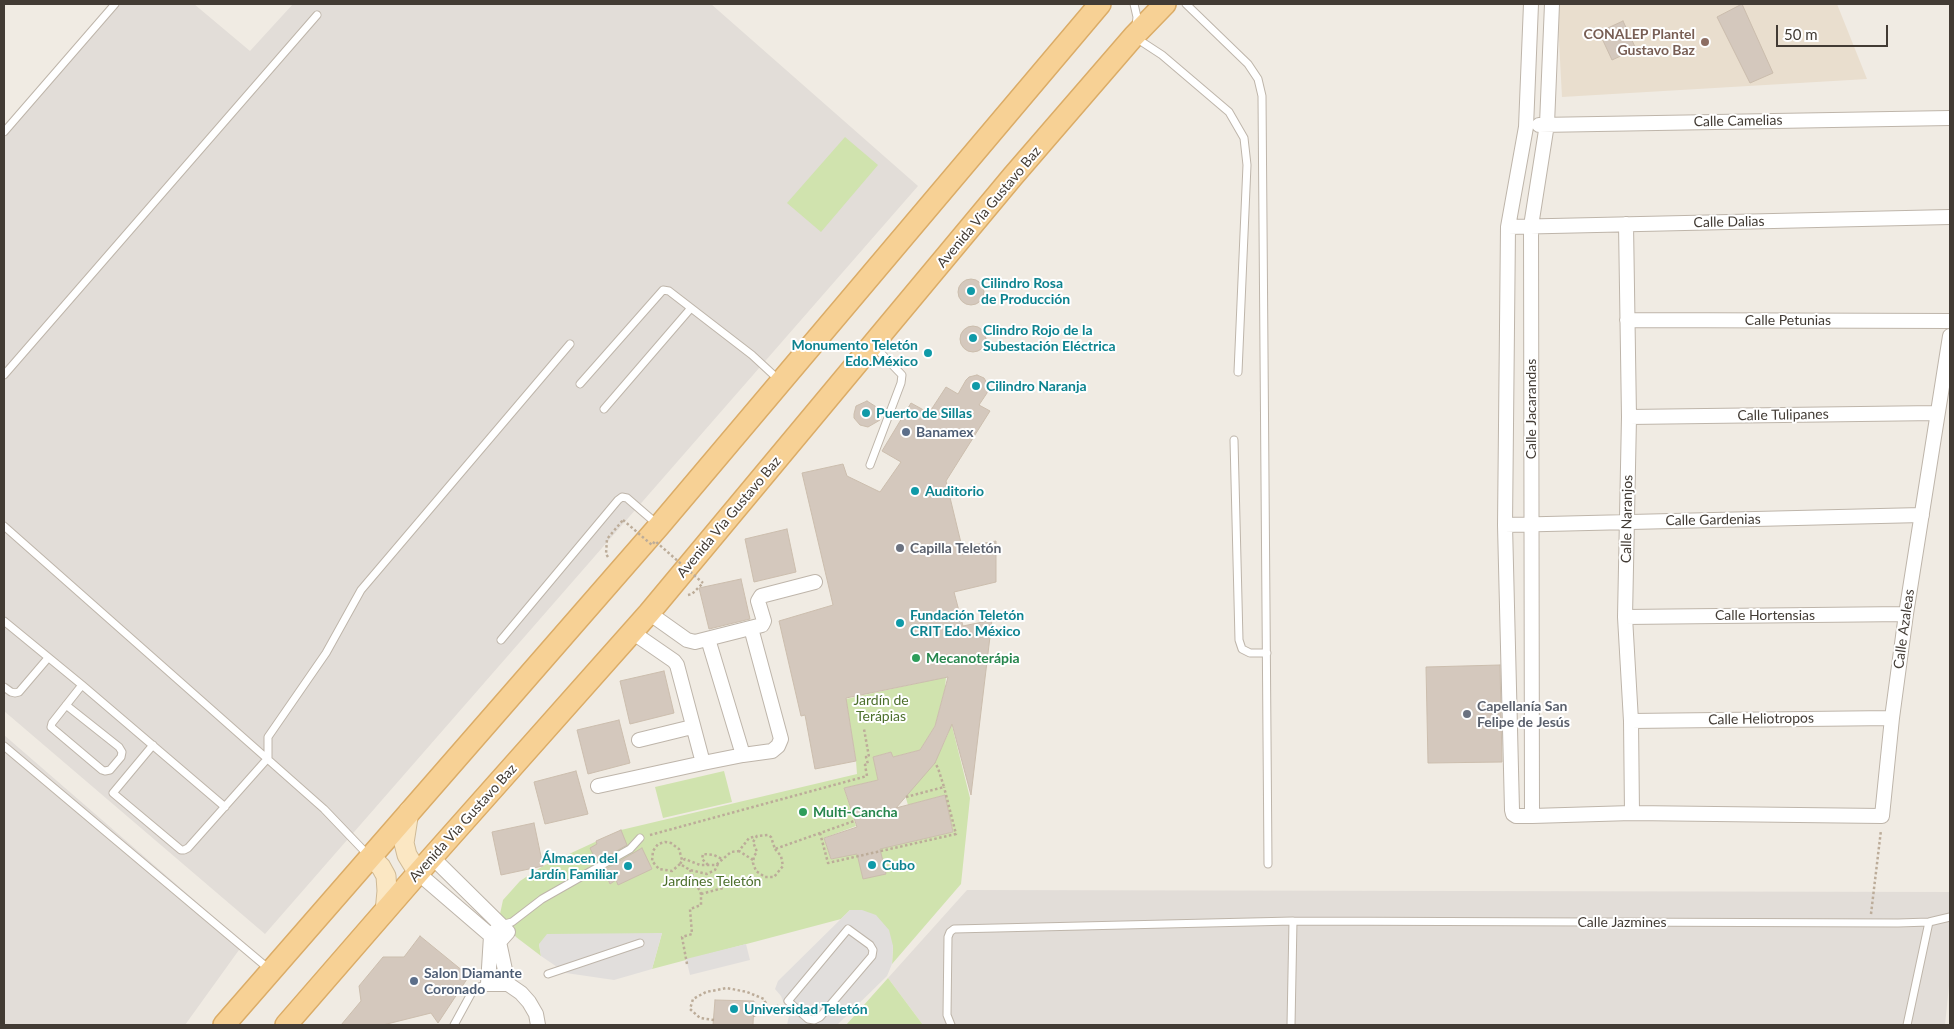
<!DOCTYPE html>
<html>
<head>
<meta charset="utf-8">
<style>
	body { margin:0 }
	#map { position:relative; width:1954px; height:1029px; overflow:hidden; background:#f0ebe3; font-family:Lato,sans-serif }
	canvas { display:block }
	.frame { position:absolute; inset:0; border:5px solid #423b34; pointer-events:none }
	.scale { position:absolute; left:1776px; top:25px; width:112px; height:22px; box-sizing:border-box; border:2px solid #423b34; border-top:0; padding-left:6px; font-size:15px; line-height:18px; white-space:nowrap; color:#423b34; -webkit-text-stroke:4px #fff; paint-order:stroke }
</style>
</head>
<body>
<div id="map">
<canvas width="1954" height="1029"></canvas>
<div class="frame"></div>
<div class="scale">50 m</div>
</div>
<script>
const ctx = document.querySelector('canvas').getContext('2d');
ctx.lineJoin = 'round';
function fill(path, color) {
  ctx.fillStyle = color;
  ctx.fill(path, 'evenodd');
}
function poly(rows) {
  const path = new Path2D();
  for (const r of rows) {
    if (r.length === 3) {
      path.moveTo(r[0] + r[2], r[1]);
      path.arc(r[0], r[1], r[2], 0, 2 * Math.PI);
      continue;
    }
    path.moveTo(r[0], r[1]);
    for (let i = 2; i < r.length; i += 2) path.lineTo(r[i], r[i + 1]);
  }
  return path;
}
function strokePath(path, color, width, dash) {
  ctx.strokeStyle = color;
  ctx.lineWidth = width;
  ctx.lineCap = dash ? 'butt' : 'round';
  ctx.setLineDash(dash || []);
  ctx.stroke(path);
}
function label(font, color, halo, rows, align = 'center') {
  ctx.font = font + ' Lato,sans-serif';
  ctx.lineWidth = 4;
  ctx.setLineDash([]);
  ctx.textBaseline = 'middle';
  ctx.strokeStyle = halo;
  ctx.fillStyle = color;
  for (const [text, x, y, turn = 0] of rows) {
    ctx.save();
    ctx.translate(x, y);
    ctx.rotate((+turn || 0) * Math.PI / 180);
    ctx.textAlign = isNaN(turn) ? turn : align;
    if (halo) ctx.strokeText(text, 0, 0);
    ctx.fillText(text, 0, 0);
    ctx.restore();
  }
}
fill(poly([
	[118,4,194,4,250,51,293,4,711,4,918,186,265,934,4,711,4,138],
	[4,735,244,943,185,1025,4,1025],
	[967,890,1950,892,1950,976,1945,1025,923,1025,888,978]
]), '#e2ddd8');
fill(poly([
	[1557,4,1837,4,1867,79,1562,97]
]), '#e9dece');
fill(poly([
	[845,137,878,165,821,232,787,203],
	[946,677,945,688,935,726,920,750,893,757,890,752,874,757,878,780,844,788,856,826,824,838,831,859,953,832,945,795,908,805,905,795,940,751,948,734,951,722,970,798,961,884,892,964,893,946,850,910,841,919,652,969,662,933,539,944,541,956,516,937,500,914,503,900,520,881,543,866,621,830,857,774,856,761,846,699],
	[724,771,732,802,663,818,655,787],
	[888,978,923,1025,846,1025]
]), '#d0e3ae');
fill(poly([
	[850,910,862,910,876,915,889,930,893,946,892,964,887,976,837,1025,787,1025,789,1016,781,996,775,989,778,981],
	[662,933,652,969,614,980,566,973,541,956,539,944,547,934],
	[746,944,750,960,690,975,686,959]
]), '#e1dedc');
const building = poly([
	[1742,4,1773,73,1750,83,1717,17,1742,4],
	[1623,21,1636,49,1612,60,1599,32,1623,21],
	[971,292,13],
	[973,339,13],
	[977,375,984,378,988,385,987,393,979,405,990,411,946,481,962,547,996,541,996,582,954,592,963,626,992,620,971,795,952,724,935,763,896,808,945,795,953,832,880,849,886,874,863,879,857,854,831,859,824,838,857,827,844,788,878,780,873,757,891,752,893,757,920,750,935,726,948,677,846,698,856,761,815,769,805,715,801,716,779,621,833,605,802,473,843,464,847,476,880,492,901,462,882,451,911,403,929,413,946,387,958,394,966,380,969,377,977,375],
	[867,401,878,408,880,420,868,427,860,425,854,418,854,414,856,406,867,401],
	[787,529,796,572,754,582,745,539,787,529],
	[741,579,750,619,709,629,699,588,741,579],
	[1500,665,1502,762,1428,763,1426,667,1500,665],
	[664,671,674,713,630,724,620,681,664,671],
	[619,720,630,763,588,774,577,730,619,720],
	[576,771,588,814,545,824,534,782,576,771],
	[534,823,543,866,501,875,492,832,534,823],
	[621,830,627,845,599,861,597,858,595,859,590,848,597,844,596,841,621,830],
	[642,848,652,869,618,885,616,880,610,884,604,870,642,848],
	[420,936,469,976,438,1023,431,1013,383,1025,341,1025,361,1001,359,986,383,957,404,957,420,936],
	[715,1000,754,1001,753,1025,713,1025,715,1000]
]);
fill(building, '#d4c8bd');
strokePath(building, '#cbbdad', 1);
const lane = poly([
	[1134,4,1137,17,1136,26],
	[1186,4,1248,64,1258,79,1262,96,1268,864],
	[1136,38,1162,55,1229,112,1244,138,1247,165,1238,372],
	[4,132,115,4],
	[4,375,317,15],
	[580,384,663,290,669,291,752,355,779,380],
	[604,409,691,308],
	[1234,440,1239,640,1242,649,1250,653,1267,653],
	[870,465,901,383,902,375,875,347],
	[4,526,324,809,369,856],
	[4,621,82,685],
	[501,640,618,500,622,497,627,498,657,524],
	[4,687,11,692,15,693,19,692,48,658],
	[66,705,119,747,122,752,121,757,110,770,105,771,102,770,51,727,52,723,82,685,225,807],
	[153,745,113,793,181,850,184,850,188,848,268,758,268,737,326,653,361,590,570,344],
	[4,746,269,969],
	[501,925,512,922,542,899,630,849,640,838],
	[848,929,870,945,873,950,872,956,820,1017,814,1020,808,1019,788,1001,848,929],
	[548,974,640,943],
	[454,1025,472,992,479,987,488,984],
	[951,1025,947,1015,948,937,950,932,954,929,1293,921,1898,923,1929,922,1950,917],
	[1291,1025,1293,921],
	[1907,1025,1929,922]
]);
const street = poly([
	[1531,4,1526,127,1508,227,1505,525,1512,810,1513,814,1516,816,1532,816,1632,813,1882,816,1892,718,1906,614,1950,336],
	[1539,125,1950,118],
	[1626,224,1629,417,1625,617,1631,721,1632,813],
	[1508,227,1950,217],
	[1627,320,1950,321],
	[1629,417,1937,413],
	[1505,525,1922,515],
	[649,613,687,640,695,642,762,625,764,621,758,601,761,596,815,582],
	[1625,617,1906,614],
	[708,639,743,755,772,751,778,746,781,739,751,628],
	[1631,721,1892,718],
	[639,740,692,727],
	[703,763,743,755],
	[598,786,703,763,677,665,674,661,632,632],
	[1532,816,1531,226,1547,124,1552,4],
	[432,857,508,932,499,942,508,984],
	[418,873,497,941],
	[501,925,491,936,488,984,508,984,521,993,529,1002,536,1014,538,1025]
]);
const secondary = poly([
	[409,811,404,843,407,855,418,873],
	[371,857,381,867,386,876,387,891,385,912]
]);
const primary = poly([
	[224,1025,659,526,1100,4],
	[286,1025,418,873,649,613,1013,176,1134,36,1165,4]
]);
strokePath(lane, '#beb5aa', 9);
strokePath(street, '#beb5aa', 16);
strokePath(secondary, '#ceb996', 21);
strokePath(primary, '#dbac67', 24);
strokePath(poly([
	[608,557,606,554,607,539,623,520],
	[688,595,692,594,703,583],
	[906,797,944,787,938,768,935,763],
	[820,833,828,863,956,834,944,787],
	[650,835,867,776,865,765,868,764,866,757,869,757,864,729],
	[775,849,781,856,783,866,774,877,765,877,756,871,753,863,754,856,757,852,753,842,757,836,768,835,771,837,775,849,854,821],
	[753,860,739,851,749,838,757,836],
	[680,864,672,871,659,869,652,861,653,851,658,844,665,842,671,843,679,849,682,860],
	[718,864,715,870,707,874,690,870,680,864,682,861,685,859,700,865,716,865,731,852,739,851],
	[708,865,702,859,703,854,714,855,722,859],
	[701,894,723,888],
	[1871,914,1881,830],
	[687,964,682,937,692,934,690,909,701,905,701,894,690,870],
	[753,1016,780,1005],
	[714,1020,700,1018,690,1009,693,999,706,992,727,988,747,992,764,999,769,1011]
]), '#bcac99', 2.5, [2.5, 2.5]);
strokePath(lane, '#fff', 7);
strokePath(street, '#fff', 14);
strokePath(secondary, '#fbe7c3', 19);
strokePath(primary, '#f7d195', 21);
strokePath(poly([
	[623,520,652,545,655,541,703,583]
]), '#bcac99', 2.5, [2.5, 2.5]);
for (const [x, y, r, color] of [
	[1705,42,5,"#8d6e63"],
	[971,291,5,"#0f9aa8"],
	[973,338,5,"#0f9aa8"],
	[928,353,5,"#0f9aa8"],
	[976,386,5,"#0f9aa8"],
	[866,413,5,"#0f9aa8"],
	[906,432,5,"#5c6f8a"],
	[915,491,5,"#0f9aa8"],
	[900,548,5,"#6b7280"],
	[900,623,5,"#0f9aa8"],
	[916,658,5,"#2e9e5b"],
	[1467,714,5,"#6b7280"],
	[803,812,5,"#2e9e5b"],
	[872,865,5,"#0f9aa8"],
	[628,866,5,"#0f9aa8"],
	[414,981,5,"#5c6f8a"],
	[734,1009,5,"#0f9aa8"]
]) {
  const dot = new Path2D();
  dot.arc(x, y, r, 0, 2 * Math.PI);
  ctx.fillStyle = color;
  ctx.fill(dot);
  strokePath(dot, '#fff', 2);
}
label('bold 14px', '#785e54', '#fff', [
	["CONALEP Plantel",1695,34],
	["Gustavo Baz",1695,50]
], 'right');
label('14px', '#423b34', '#fff', [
	["Calle Camelias",1738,121,-1],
	["Avenida Via Gustavo Baz",989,207,-50],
	["Calle Dalias",1729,222,-1],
	["Calle Petunias",1788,320],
	["Calle Jacarandas",1531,409,-90],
	["Calle Tulipanes",1783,415,-1],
	["Avenida Via Gustavo Baz",729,517,-50],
	["Calle Naranjos",1627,519,-89],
	["Calle Gardenias",1713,520,-1],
	["Calle Hortensias",1765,615],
	["Calle Azaleas",1904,629,-82],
	["Calle Heliotropos",1761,719,-1],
	["Avenida Via Gustavo Baz",463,823,-48],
	["Calle Jazmines",1622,922]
]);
label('bold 14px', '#0d838f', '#fff', [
	["Cilindro Rosa",981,283],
	["de Producción",981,299],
	["Clindro Rojo de la",983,330],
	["Subestación Eléctrica",983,346],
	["Monumento Teletón",918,345,"right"],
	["Edo.México",918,361,"right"],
	["Cilindro Naranja",986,386],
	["Puerto de Sillas",876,413],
	["Auditorio",925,491],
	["Fundación Teletón",910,615],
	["CRIT Edo. México",910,631],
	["Álmacen del",618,858,"right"],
	["Jardín Familiar",618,874,"right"],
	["Cubo",882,865],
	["Universidad Teletón",744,1009]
], 'left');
label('bold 14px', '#4e5e75', '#fff', [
	["Banamex",916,432],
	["Salon Diamante",424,973],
	["Coronado",424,989]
], 'left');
label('bold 14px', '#5b616d', '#fff', [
	["Capilla Teletón",910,548],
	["Capellanía San",1477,706],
	["Felipe de Jesús",1477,722]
], 'left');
label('bold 14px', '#27864d', '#fff', [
	["Mecanoterápia",926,658],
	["Multi-Cancha",813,812]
], 'left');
label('14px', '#4c6f2c', '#fff', [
	["Jardín de",881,700],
	["Terápias",881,716],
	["Jardínes Teletón",712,881]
]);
</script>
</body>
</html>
